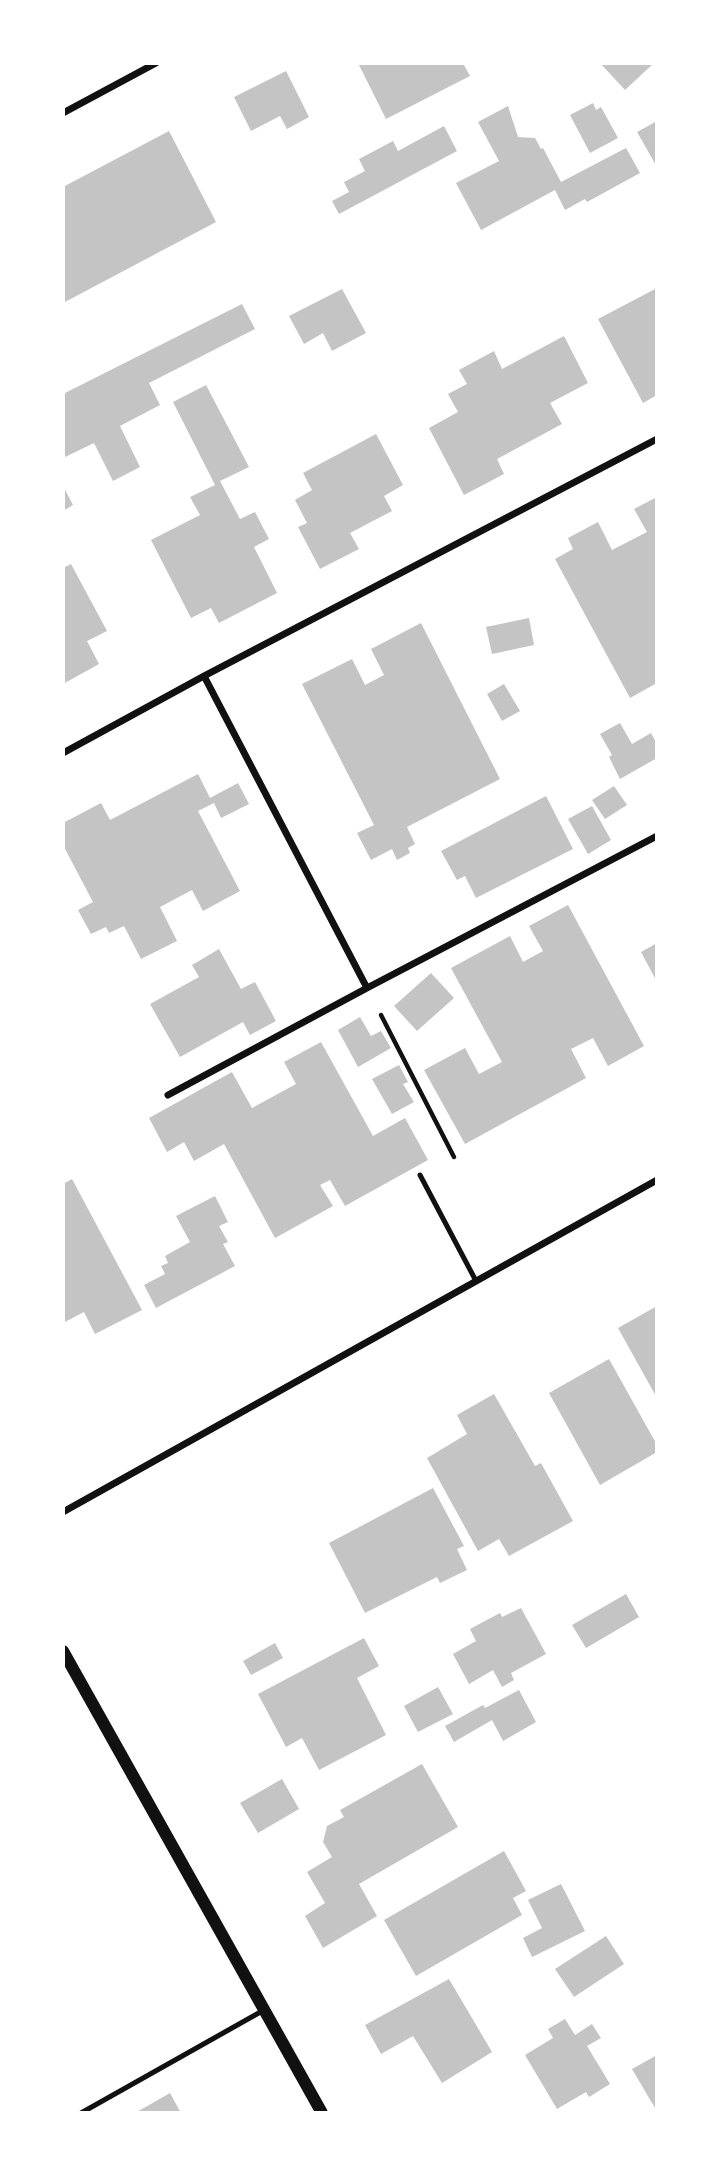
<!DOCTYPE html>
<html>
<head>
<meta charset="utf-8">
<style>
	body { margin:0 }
	#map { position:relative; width:720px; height:2176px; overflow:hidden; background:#fff; font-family:Inter,sans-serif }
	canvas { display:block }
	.frame { position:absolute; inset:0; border:65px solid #fff; pointer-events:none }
</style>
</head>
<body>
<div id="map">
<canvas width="720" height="2176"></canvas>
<div class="frame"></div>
</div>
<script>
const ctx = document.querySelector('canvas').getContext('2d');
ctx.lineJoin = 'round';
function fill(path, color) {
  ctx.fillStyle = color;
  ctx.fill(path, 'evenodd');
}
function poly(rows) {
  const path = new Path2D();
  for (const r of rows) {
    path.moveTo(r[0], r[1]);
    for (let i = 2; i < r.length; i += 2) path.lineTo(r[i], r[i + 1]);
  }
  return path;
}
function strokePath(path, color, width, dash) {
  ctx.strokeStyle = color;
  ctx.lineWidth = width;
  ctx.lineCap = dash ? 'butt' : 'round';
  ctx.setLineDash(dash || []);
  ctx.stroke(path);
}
fill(poly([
	[358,63,463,63,470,76,386,119],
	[600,63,654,63,625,90],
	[286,71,309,117,287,129,280,116,251,131,234,97],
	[593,103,596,110,601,107,618,138,590,153,570,115],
	[508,106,518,137,535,138,541,149,543,148,561,182,626,148,640,173,587,202,585,199,565,210,555,190,481,230,456,183,499,161,478,122],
	[657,121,657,167,637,132],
	[444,126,457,151,339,214,332,201,349,192,344,182,365,171,359,159,393,141,398,151],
	[169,131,216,222,63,303,63,187],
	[657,288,657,395,643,403,598,319],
	[342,289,366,333,332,351,323,333,304,344,289,316],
	[242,304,255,329,149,383,160,405,120,426,140,467,113,481,94,443,63,458,63,394],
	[564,336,588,383,550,403,562,424,497,459,504,474,464,495,429,428,458,412,448,394,467,384,459,370,494,351,502,369],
	[206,385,249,467,220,481,240,519,255,512,269,539,254,547,277,593,219,623,211,608,191,618,151,540,200,515,190,497,215,485,173,402],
	[376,434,403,485,384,496,392,511,350,533,359,549,320,569,298,527,307,523,295,500,312,490,303,473],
	[63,486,73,505,63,511],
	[657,497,657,683,630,698,555,559,573,549,568,538,598,522,612,550,647,532,634,509],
	[71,564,107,631,87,641,99,664,63,684,63,568],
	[529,618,534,645,492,654,486,627],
	[421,623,500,779,407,827,415,844,408,848,410,853,397,860,392,849,371,860,357,833,374,825,302,684,352,659,365,685,384,675,371,649],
	[504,684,520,711,502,721,487,694],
	[620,723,632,744,651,733,657,744,657,758,620,779,609,757,612,755,600,734],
	[198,774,210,798,238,783,249,804,221,818,214,803,198,811,240,891,203,911,192,890,160,907,177,941,141,959,124,926,109,933,106,927,91,934,78,910,93,902,63,845,63,823,101,803,110,820],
	[614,786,627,805,605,819,592,800],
	[546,796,573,849,476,898,465,876,457,880,441,851],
	[592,806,611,840,588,854,568,819],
	[568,905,644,1046,608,1066,593,1038,571,1049,586,1078,465,1144,424,1070,465,1048,479,1074,502,1062,451,968,510,936,523,962,543,951,529,926],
	[657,943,657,982,641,952],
	[219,949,241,989,255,982,276,1021,250,1035,243,1022,180,1057,150,1004,199,977,192,965],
	[431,973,454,998,417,1031,394,1006],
	[360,1017,371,1036,381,1031,391,1048,358,1067,338,1030],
	[321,1042,373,1136,405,1118,428,1160,345,1206,330,1180,320,1185,333,1206,275,1238,224,1144,194,1161,184,1142,167,1152,149,1118,232,1072,252,1108,296,1084,284,1062],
	[399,1065,408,1082,403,1084,414,1102,392,1114,372,1079],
	[72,1179,142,1310,95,1334,84,1312,63,1323,63,1184],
	[215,1196,228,1222,219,1226,228,1242,223,1244,235,1266,156,1308,144,1285,165,1274,161,1266,168,1263,165,1256,190,1242,176,1216],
	[657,1306,657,1398,618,1328],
	[609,1359,657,1445,657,1452,600,1485,549,1393],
	[494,1394,535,1466,541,1463,573,1521,509,1556,499,1539,478,1551,427,1458,467,1434,457,1415],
	[433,1488,464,1546,457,1549,467,1570,440,1583,437,1577,365,1613,329,1543],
	[626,1594,639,1617,586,1648,572,1625],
	[521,1608,546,1654,511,1673,514,1680,502,1687,493,1670,469,1684,453,1654,476,1641,470,1629,500,1613,502,1617],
	[364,1638,379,1666,357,1678,386,1735,319,1770,302,1738,286,1747,258,1694],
	[275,1643,283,1658,251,1675,243,1661],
	[438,1687,453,1714,418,1732,404,1706],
	[519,1690,536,1722,503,1741,492,1720,454,1742,445,1726,483,1705,485,1708],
	[422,1764,458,1827,359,1884,377,1916,323,1948,305,1916,325,1903,307,1872,332,1857,323,1842,327,1826,344,1817,340,1810],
	[282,1779,299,1809,258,1833,240,1803],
	[504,1851,526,1891,513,1898,522,1915,416,1976,384,1920],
	[561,1884,585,1931,532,1957,523,1938,542,1928,528,1900],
	[606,1936,624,1964,574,1997,555,1969],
	[449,1979,492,2052,442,2083,413,2036,381,2054,365,2025],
	[565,2019,575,2035,592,2024,601,2038,587,2046,610,2084,589,2097,586,2092,557,2109,525,2055,553,2038,548,2029],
	[657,2055,657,2106,655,2108,632,2069],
	[170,2093,181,2113,135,2113]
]), '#c4c4c4');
strokePath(poly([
	[381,1015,454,1157]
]), '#111', 4.5);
strokePath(poly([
	[420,1175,476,1281],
	[81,2113,264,2010]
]), '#111', 5);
strokePath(poly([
	[63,113,156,63],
	[204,676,367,988,657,836],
	[63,753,204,676,657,439],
	[168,1095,367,988],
	[63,1512,657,1180]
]), '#111', 7);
strokePath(poly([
	[63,1651,322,2113]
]), '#111', 12);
</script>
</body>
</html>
